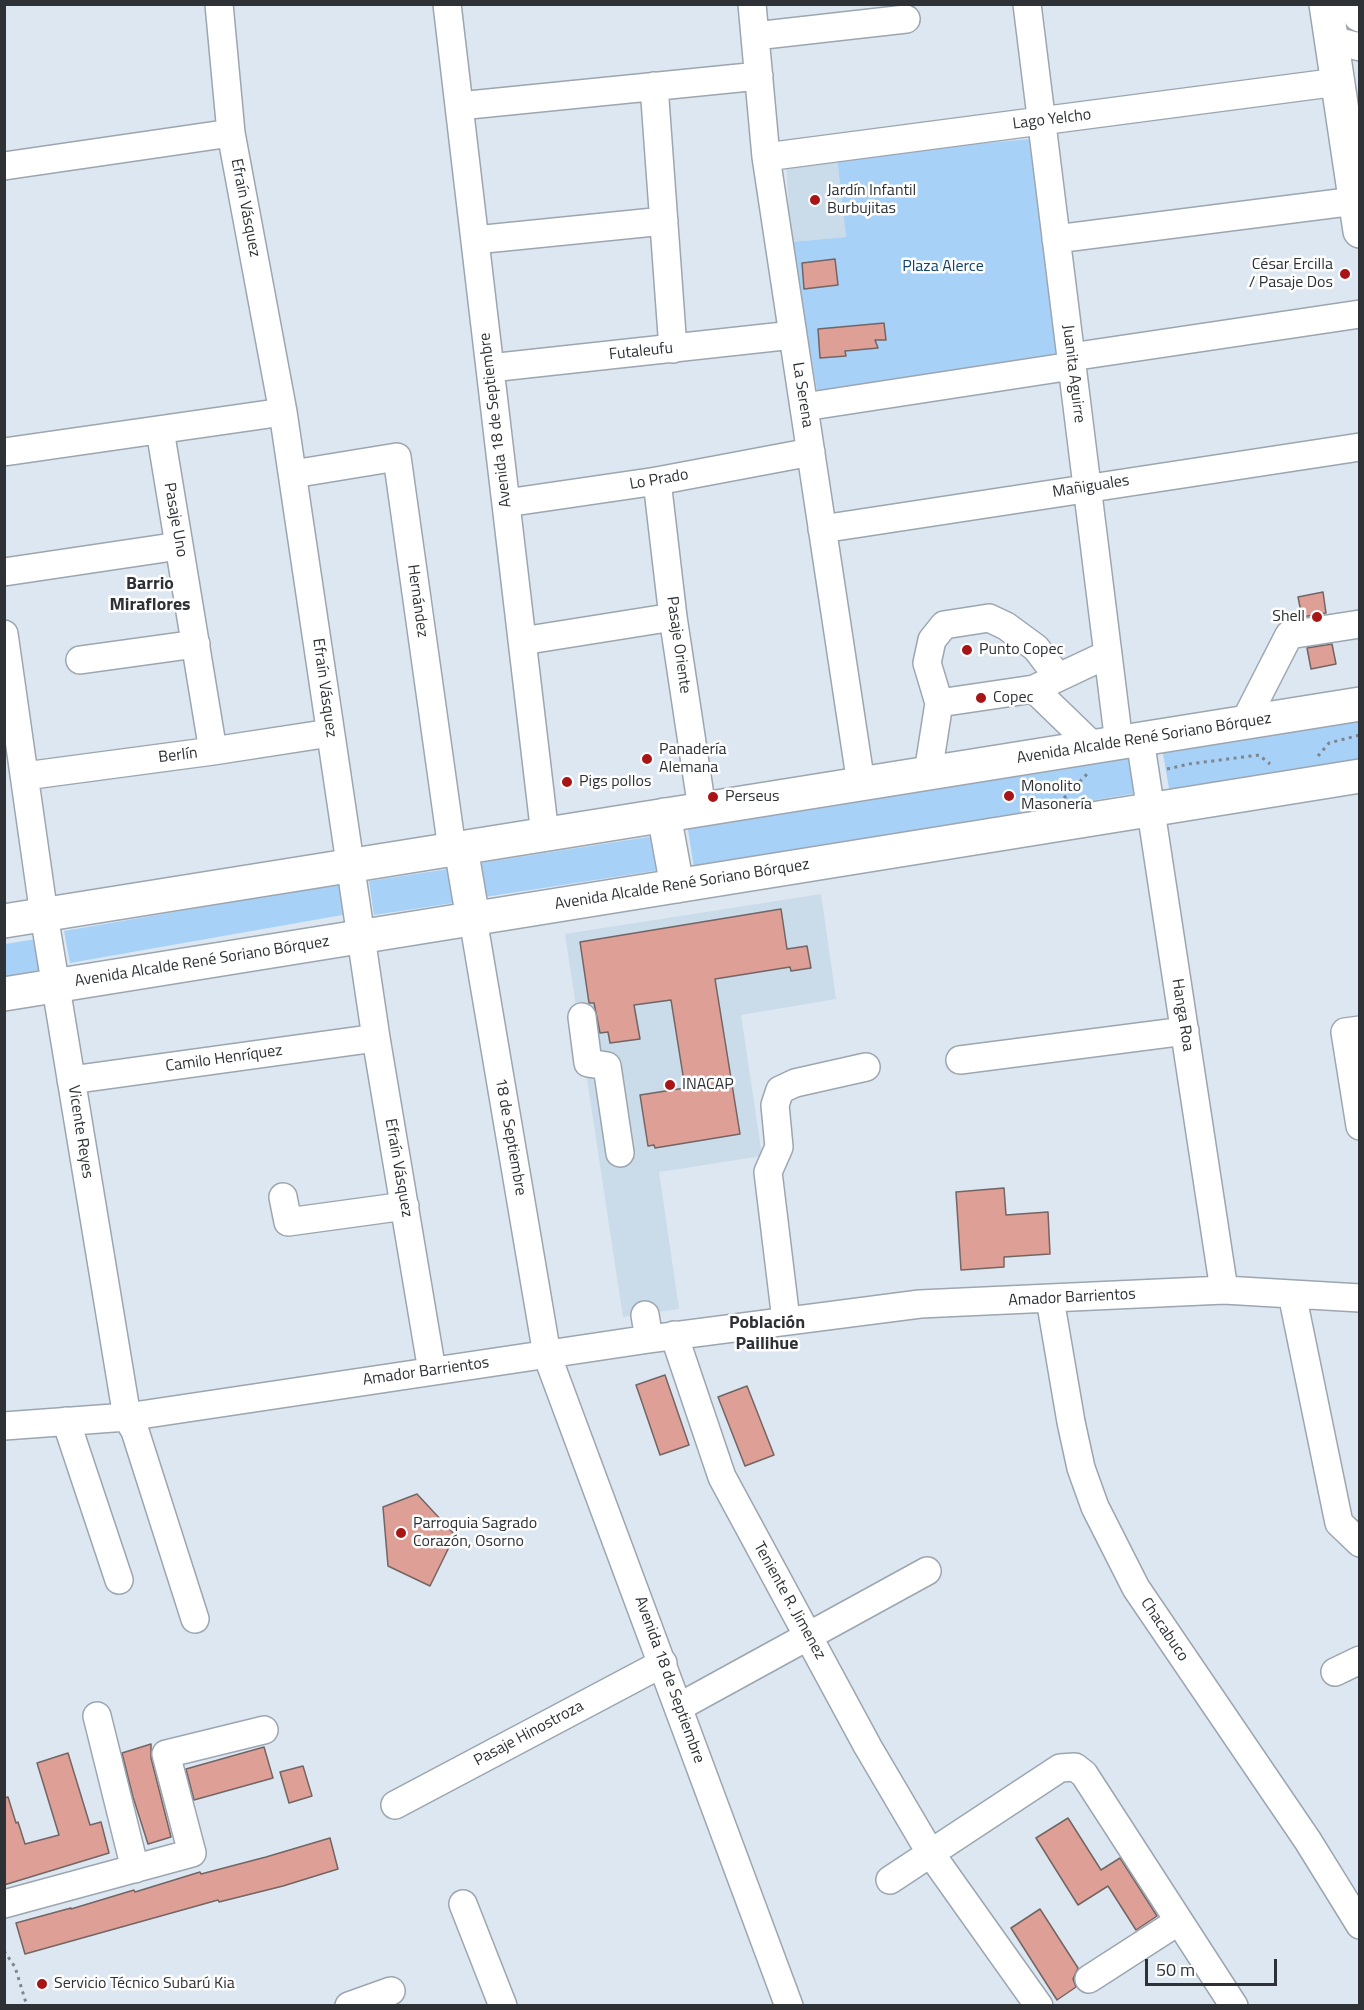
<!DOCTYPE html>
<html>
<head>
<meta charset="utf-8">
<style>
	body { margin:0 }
	#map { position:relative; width:1364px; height:2010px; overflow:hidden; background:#dde7f1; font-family:"Titillium Web",sans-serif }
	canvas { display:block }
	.frame { position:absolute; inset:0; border:6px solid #2e3236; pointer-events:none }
	.scale { position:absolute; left:1145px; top:1959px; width:132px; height:27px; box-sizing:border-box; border:3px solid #2e3236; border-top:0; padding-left:8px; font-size:18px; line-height:21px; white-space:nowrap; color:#2e3236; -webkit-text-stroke:4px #fff; paint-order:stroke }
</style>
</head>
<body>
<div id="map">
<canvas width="1364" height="2010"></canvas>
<div class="frame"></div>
<div class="scale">50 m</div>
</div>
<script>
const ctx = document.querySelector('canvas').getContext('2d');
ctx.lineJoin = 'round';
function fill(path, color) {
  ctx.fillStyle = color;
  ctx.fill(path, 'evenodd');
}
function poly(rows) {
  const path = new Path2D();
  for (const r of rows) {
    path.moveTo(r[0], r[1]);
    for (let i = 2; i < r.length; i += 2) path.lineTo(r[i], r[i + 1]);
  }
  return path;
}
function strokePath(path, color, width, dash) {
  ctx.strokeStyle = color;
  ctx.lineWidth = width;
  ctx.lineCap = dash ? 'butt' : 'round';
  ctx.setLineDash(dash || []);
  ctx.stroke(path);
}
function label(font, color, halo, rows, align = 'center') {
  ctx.font = font + ' "Titillium Web",sans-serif';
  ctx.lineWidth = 5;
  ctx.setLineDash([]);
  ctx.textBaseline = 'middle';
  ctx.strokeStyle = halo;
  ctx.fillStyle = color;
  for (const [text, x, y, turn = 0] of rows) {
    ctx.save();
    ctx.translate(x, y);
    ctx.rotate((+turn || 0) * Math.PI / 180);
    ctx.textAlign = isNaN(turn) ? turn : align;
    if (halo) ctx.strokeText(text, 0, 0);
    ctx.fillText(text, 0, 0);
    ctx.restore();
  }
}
fill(poly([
	[837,157,846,237,791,242,786,164],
	[821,894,836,999,741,1015,762,1156,659,1172,679,1309,623,1317,565,934]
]), '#cadbe9');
fill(poly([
	[1029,139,1057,355,817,391,791,242,846,237,837,157],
	[1359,709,1359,763,1170,794,1161,742],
	[1129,748,1137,793,694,868,687,823],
	[655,836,660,870,478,898,473,864],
	[455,868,460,902,374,915,369,881],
	[343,883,348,914,70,963,64,931],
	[36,939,41,974,5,979,5,944]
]), '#a8d1f7');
const building = poly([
	[835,259,838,285,804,289,802,263,835,259],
	[884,323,886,340,875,340,878,348,845,351,846,356,820,358,818,329,884,323],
	[1323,592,1326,613,1302,617,1298,597,1323,592],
	[1332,644,1336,664,1311,669,1307,648,1332,644],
	[781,909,787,949,807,946,811,968,791,971,790,967,715,979,740,1134,655,1148,654,1145,648,1146,640,1095,685,1088,671,1000,634,1005,640,1039,610,1043,608,1032,600,1033,594,1003,589,1003,580,942,781,909],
	[1004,1188,1006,1215,1048,1212,1050,1254,1004,1257,1004,1267,961,1270,956,1192,1004,1188],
	[665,1375,689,1445,660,1455,636,1385,665,1375],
	[747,1386,774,1455,745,1466,718,1397,747,1386],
	[417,1494,455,1535,430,1586,388,1566,383,1507,417,1494],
	[151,1744,151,1758,171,1837,148,1844,133,1797,122,1753,151,1744],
	[264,1747,273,1778,194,1800,186,1769,264,1747],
	[68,1753,90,1825,101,1822,109,1853,4,1885,4,1798,8,1797,16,1823,18,1822,25,1844,59,1835,37,1763,68,1753],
	[303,1766,312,1796,289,1803,280,1772,303,1766],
	[1068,1818,1101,1870,1120,1858,1157,1916,1136,1930,1108,1886,1078,1905,1036,1838,1068,1818],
	[330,1838,338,1869,283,1886,219,1902,218,1900,25,1954,16,1923,71,1908,71,1909,134,1890,135,1892,200,1872,201,1874,266,1857,330,1838],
	[1040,1909,1078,1968,1073,1979,1076,1987,1057,2000,1011,1928,1040,1909]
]);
fill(building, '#de9f96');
strokePath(building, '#726563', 1.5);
const minor = poly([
	[219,4,231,133,283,412,376,1038,432,1371],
	[447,4,545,835],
	[752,4,766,157,861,784],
	[1027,4,1119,743],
	[755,36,906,19],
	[1332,40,1360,47],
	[654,86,673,349],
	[459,106,759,76],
	[766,157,1338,82],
	[4,166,231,133],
	[1056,239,1355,201],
	[475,240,664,221],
	[1071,357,1360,314],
	[490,368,793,335],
	[804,407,1072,366],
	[160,430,213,751],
	[4,452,283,412],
	[293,474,397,457,452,849],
	[657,481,673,617,702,809],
	[506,503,657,481,811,452],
	[822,529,1360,447],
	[4,572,179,546],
	[4,634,44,915,127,1417,135,1431,195,1619],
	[522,641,673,617],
	[80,660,196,644],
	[1034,689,1094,747],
	[939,703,927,663,932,640,944,625,989,618,1006,626,1036,648,1058,677],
	[1244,723,1289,635,1360,624],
	[1140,739,1224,1290],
	[928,773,939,703,1034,689,1108,654],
	[25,776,213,751,330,733],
	[473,919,547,1355,789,2006],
	[582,1017,588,1063,607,1066,620,1153],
	[1360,1030,1345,1032,1360,1126],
	[960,1060,1185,1031],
	[71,1080,376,1038],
	[283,1197,288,1222,405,1206],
	[1292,1294,1339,1523,1360,1543],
	[1050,1299,1071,1422,1081,1468,1095,1507,1136,1588,1308,1841,1360,1925],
	[645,1315,649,1339],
	[786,1320,768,1172,779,1147,775,1105,780,1090,795,1083,866,1067],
	[674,1335,722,1477,868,1747,931,1854,1039,2006],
	[66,1421,119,1580],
	[4,1426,127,1417,649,1339,920,1304,1224,1290,1360,1298],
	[1335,1672,1360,1660],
	[679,1707,927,1571],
	[97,1716,135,1869],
	[395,1805,663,1663],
	[890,1880,1060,1768,1075,1767,1084,1774,1234,2006],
	[4,1904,192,1853,166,1754,264,1730],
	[463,1904,503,2006],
	[1089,1979,1179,1921],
	[349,2006,391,1991]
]);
const major = poly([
	[1326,4,1360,231],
	[1358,4,1360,15],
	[664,815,677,886],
	[461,848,473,919],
	[4,921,1360,704],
	[4,994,1360,776]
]);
strokePath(minor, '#9ca6b0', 30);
strokePath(major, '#9ca6b0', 36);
strokePath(poly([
	[1318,756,1329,743,1360,735],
	[1167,769,1189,764,1259,755,1270,764],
	[1064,798,1089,772],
	[4,1951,15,1967,27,2006]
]), '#7f858c', 3, [3, 4.5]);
strokePath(minor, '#fff', 27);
strokePath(major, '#fff', 33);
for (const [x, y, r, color] of [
	[815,200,6,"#a81516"],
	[1345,274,6,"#a81516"],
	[1317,617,6,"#a81516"],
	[967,650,6,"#a81516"],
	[981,698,6,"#a81516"],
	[647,759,6,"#a81516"],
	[567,782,6,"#a81516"],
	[1009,796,6,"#a81516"],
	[713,797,6,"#a81516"],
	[670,1085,6,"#a81516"],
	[401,1533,6,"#a81516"],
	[42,1984,6,"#a81516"]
]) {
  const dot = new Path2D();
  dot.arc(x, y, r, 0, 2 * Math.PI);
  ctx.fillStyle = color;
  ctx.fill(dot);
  strokePath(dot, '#fff', 2);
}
label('16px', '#2e3236', '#fff', [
	["Lago Yelcho",1052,120,-7],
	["Efraín Vásquez",245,208,79],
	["Futaleufu",641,352,-6],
	["Juanita Aguirre",1073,374,83],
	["La Serena",802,395,81],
	["Avenida 18 de Septiembre",496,420,-97],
	["Lo Prado",659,480,-10],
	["Mañiguales",1091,487,-9],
	["Pasaje Uno",175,520,80],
	["Hernández",417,601,82],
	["Pasaje Oriente",678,645,82],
	["Efraín Vásquez",324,688,82],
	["Avenida Alcalde René Soriano Bórquez",1144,739,-9],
	["Berlín",178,756,-7],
	["Avenida Alcalde René Soriano Bórquez",682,885,-9],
	["Avenida Alcalde René Soriano Bórquez",202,962,-9],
	["Hanga Roa",1182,1015,81],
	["Camilo Henríquez",224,1059,-8],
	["Vicente Reyes",80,1132,81],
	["18 de Septiembre",510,1137,80],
	["Efraín Vásquez",398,1168,80],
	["Amador Barrientos",1072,1298,-3],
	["Amador Barrientos",426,1372,-8],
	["Teniente R. Jimenez",789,1601,61],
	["Chacabuco",1164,1630,56],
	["Avenida 18 de Septiembre",669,1680,70],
	["Pasaje Hinostroza",529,1734,-28]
]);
label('16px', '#2e3236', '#fff', [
	["Jardín Infantil",827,191],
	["Burbujitas",827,209],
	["César Ercilla",1333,265,"right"],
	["/ Pasaje Dos",1333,283,"right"],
	["Shell",1305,617,"right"],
	["Punto Copec",979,650],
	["Copec",993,698],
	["Panadería",659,750],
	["Alemana",659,768],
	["Pigs pollos",579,782],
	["Monolito",1021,787],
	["Masonería",1021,805],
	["Perseus",725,797],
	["INACAP",682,1085],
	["Parroquia Sagrado",413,1524],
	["Corazón, Osorno",413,1542],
	["Servicio Técnico Subarú Kia",54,1984]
], 'left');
label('16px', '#11446c', '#fff', [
	["Plaza Alerce",943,267]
]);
label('bold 18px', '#2e3236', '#fff', [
	["Barrio",150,585],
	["Miraflores",150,606],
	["Población",767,1324],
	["Pailihue",767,1345]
]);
</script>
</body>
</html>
